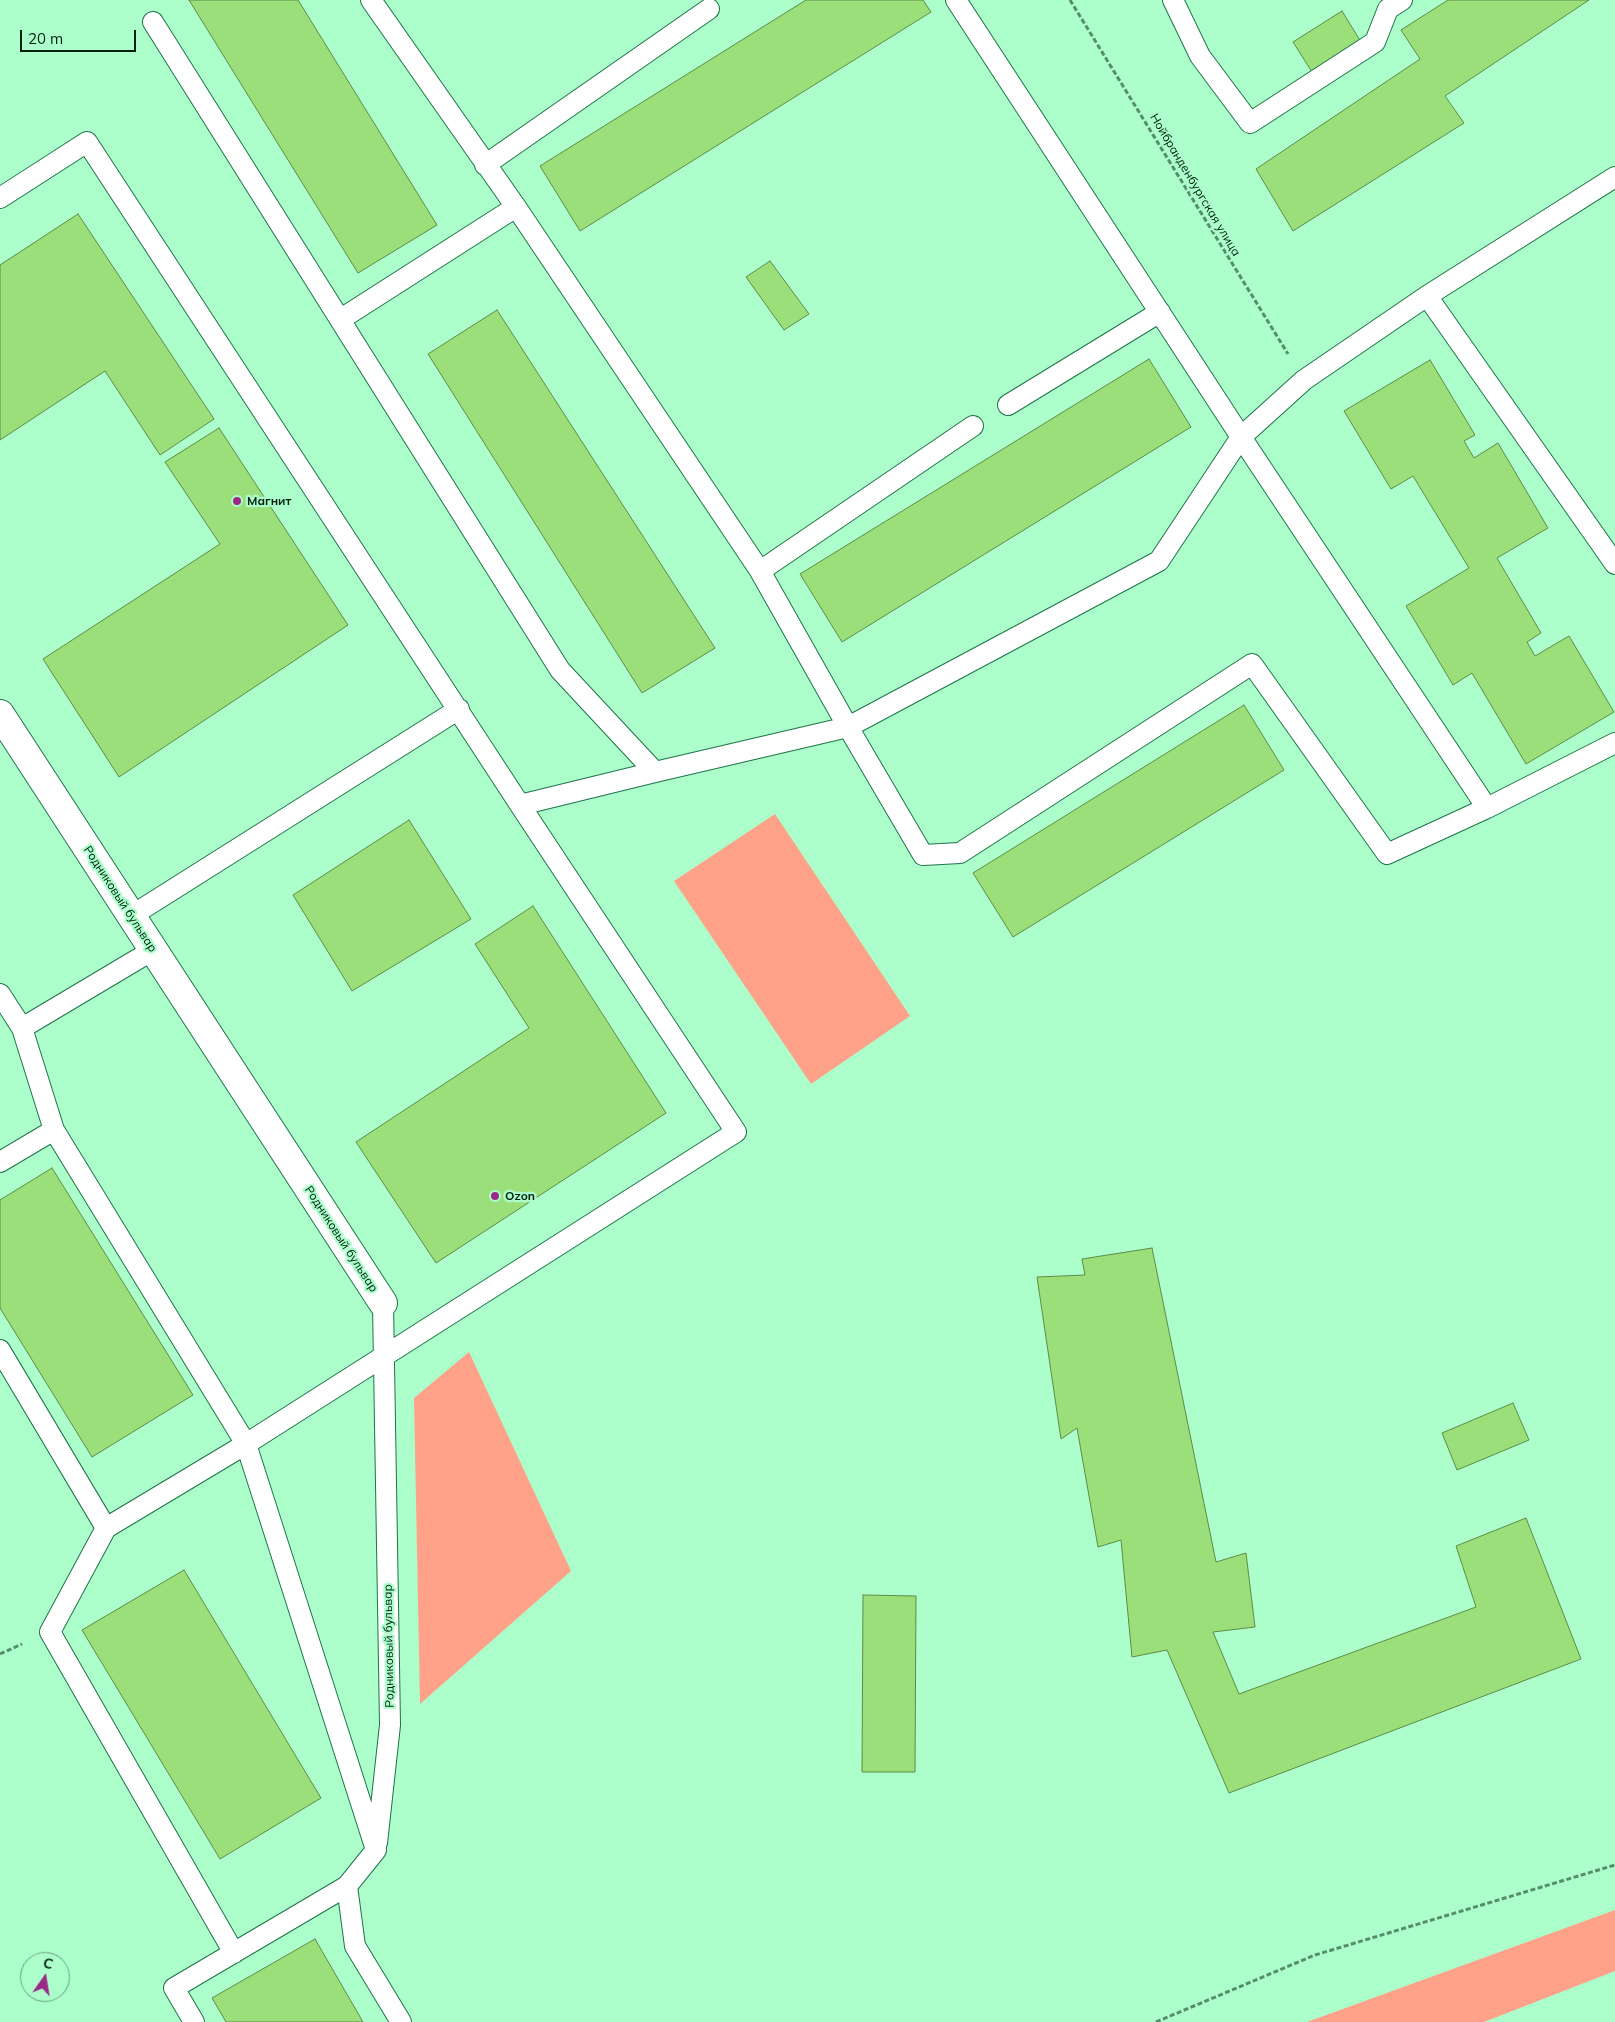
<!DOCTYPE html>
<html>
<head>
<meta charset="utf-8">
<style>
	body { margin:0 }
	#map { position:relative; width:1615px; height:2022px; overflow:hidden; background:#acfeca; font-family:Mulish,sans-serif }
	canvas { display:block }
	.north { position:absolute; left:20px; top:1952px; width:50px; height:50px; box-sizing:border-box; background:#acfeca; border:1px solid #67a57f; border-radius:50%; rotate:13deg; font-size:14px; font-weight:700; line-height:20px; text-align:center; color:#00200e }
	.north::after { content:''; display:block; margin:auto; width:18px; height:22px; background:#9b2a87; clip-path:polygon(50% 0,100% 100%,50% 72%,0 100%) }
	.scale { position:absolute; left:20px; top:30px; width:116px; height:22px; box-sizing:border-box; border:2px solid #00200e; border-top:0; padding-left:6px; font-size:15px; line-height:18px; white-space:nowrap; color:#00200e; -webkit-text-stroke:4px #acfeca; paint-order:stroke }
</style>
</head>
<body>
<div id="map">
<canvas width="1615" height="2022"></canvas>
<div class="north">С</div>
<div class="scale">20 m</div>
</div>
<script>
const ctx = document.querySelector('canvas').getContext('2d');
ctx.lineJoin = 'round';
function fill(path, color) {
  ctx.fillStyle = color;
  ctx.fill(path, 'evenodd');
}
function poly(rows) {
  const path = new Path2D();
  for (const r of rows) {
    path.moveTo(r[0], r[1]);
    for (let i = 2; i < r.length; i += 2) path.lineTo(r[i], r[i + 1]);
  }
  return path;
}
function strokePath(path, color, width, dash) {
  ctx.strokeStyle = color;
  ctx.lineWidth = width;
  ctx.lineCap = dash ? 'butt' : 'round';
  ctx.setLineDash(dash || []);
  ctx.stroke(path);
}
function label(font, color, halo, rows, align = 'center') {
  ctx.font = font + ' Mulish,sans-serif';
  ctx.lineWidth = 4.5;
  ctx.setLineDash([]);
  ctx.textBaseline = 'middle';
  ctx.strokeStyle = halo;
  ctx.fillStyle = color;
  for (const [text, x, y, turn = 0] of rows) {
    ctx.save();
    ctx.translate(x, y);
    ctx.rotate((+turn || 0) * Math.PI / 180);
    ctx.textAlign = isNaN(turn) ? turn : align;
    if (halo) ctx.strokeText(text, 0, 0);
    ctx.fillText(text, 0, 0);
    ctx.restore();
  }
}
fill(poly([
	[775,814,910,1016,811,1084,674,881],
	[469,1352,571,1571,420,1704,414,1398],
	[1615,1910,1615,1971,1484,2022,1307,2022]
]), '#ffa289');
const building = poly([
	[189,0,298,0,437,225,358,273,189,0],
	[806,0,923,0,931,12,580,231,540,166,806,0],
	[1448,0,1589,0,1445,96,1464,123,1293,231,1256,169,1420,59,1401,30,1448,0],
	[1342,11,1361,42,1312,72,1293,42,1342,11],
	[78,214,214,419,160,455,105,371,0,440,0,265,78,214],
	[770,261,809,314,784,330,746,277,770,261],
	[497,310,715,648,642,693,428,354,497,310],
	[1149,359,1191,427,842,642,800,574,1149,359],
	[1430,360,1475,435,1464,441,1474,458,1498,443,1548,528,1497,558,1541,633,1527,642,1535,656,1569,636,1614,712,1526,764,1472,673,1453,685,1406,606,1469,568,1413,476,1391,489,1344,411,1430,360],
	[219,428,348,625,119,777,43,659,220,544,165,462,219,428],
	[1244,705,1284,770,1013,937,973,873,1244,705],
	[409,820,471,919,352,991,293,895,409,820],
	[533,906,666,1113,436,1263,356,1142,529,1028,475,944,533,906],
	[52,1168,193,1395,92,1457,0,1308,0,1200,52,1168],
	[1152,1248,1216,1562,1246,1553,1255,1627,1213,1632,1239,1694,1476,1607,1456,1546,1526,1518,1581,1659,1229,1793,1167,1650,1132,1657,1121,1540,1098,1547,1077,1428,1061,1439,1037,1277,1085,1275,1082,1259,1152,1248],
	[1513,1403,1529,1440,1457,1470,1442,1433,1513,1403],
	[184,1570,321,1798,220,1859,82,1630,184,1570],
	[863,1595,916,1596,915,1772,862,1772,863,1595],
	[315,1939,363,2022,226,2022,212,1998,315,1939]
]);
fill(building, '#9bdf7a');
strokePath(building, '#5e8b48', 1);
const service = poly([
	[371,0,516,207,760,571,848,727,1159,561,1241,437,1304,380,1427,296,1615,177],
	[956,0,1241,437,1487,808,1615,743],
	[1173,0,1200,56,1250,123,1375,42,1388,9,1402,0],
	[153,22,560,670,655,772,848,727,923,855,960,853,1252,664,1387,854,1487,808],
	[485,165,709,9],
	[0,198,87,142,520,805,736,1132,246,1444,106,1528,50,1632,234,1953],
	[1427,296,1615,564],
	[341,319,516,207],
	[1008,405,1160,312],
	[760,571,973,426],
	[520,805,655,772],
	[131,916,459,709],
	[0,994,22,1028,153,950],
	[22,1028,54,1130,246,1444,376,1850],
	[0,1162,54,1130],
	[0,1350,106,1528],
	[377,1843,390,1725,383,1303],
	[347,1886,355,1946,401,2022],
	[194,2022,174,1988,347,1886,376,1850]
]);
const minor = poly([
	[0,714,383,1303]
]);
strokePath(service, '#1e7448', 22);
strokePath(minor, '#1e7448', 30);
strokePath(poly([
	[1070,0,1288,354],
	[0,1654,22,1644],
	[1156,2022,1315,1955,1615,1865]
]), '#558e6b', 3, [5, 2.5]);
strokePath(service, '#fff', 20);
strokePath(minor, '#fff', 28);
for (const [x, y, r, color] of [
	[237,501,5,"#9b2a87"],
	[495,1196,5,"#9b2a87"]
]) {
  const dot = new Path2D();
  dot.arc(x, y, r, 0, 2 * Math.PI);
  ctx.fillStyle = color;
  ctx.fill(dot);
  strokePath(dot, '#acfeca', 2);
}
label('12px', '#00200e', '#acfeca', [
	["Нойбранденбургская улица",1195,185,59],
	["Родниковый бульвар",120,899,57],
	["Родниковый бульвар",341,1239,57],
	["Родниковый бульвар",389,1646,-91]
]);
label('bold 12px', '#00200e', '#acfeca', [
	["Магнит",247,501],
	["Ozon",505,1196]
], 'left');
</script>
</body>
</html>
